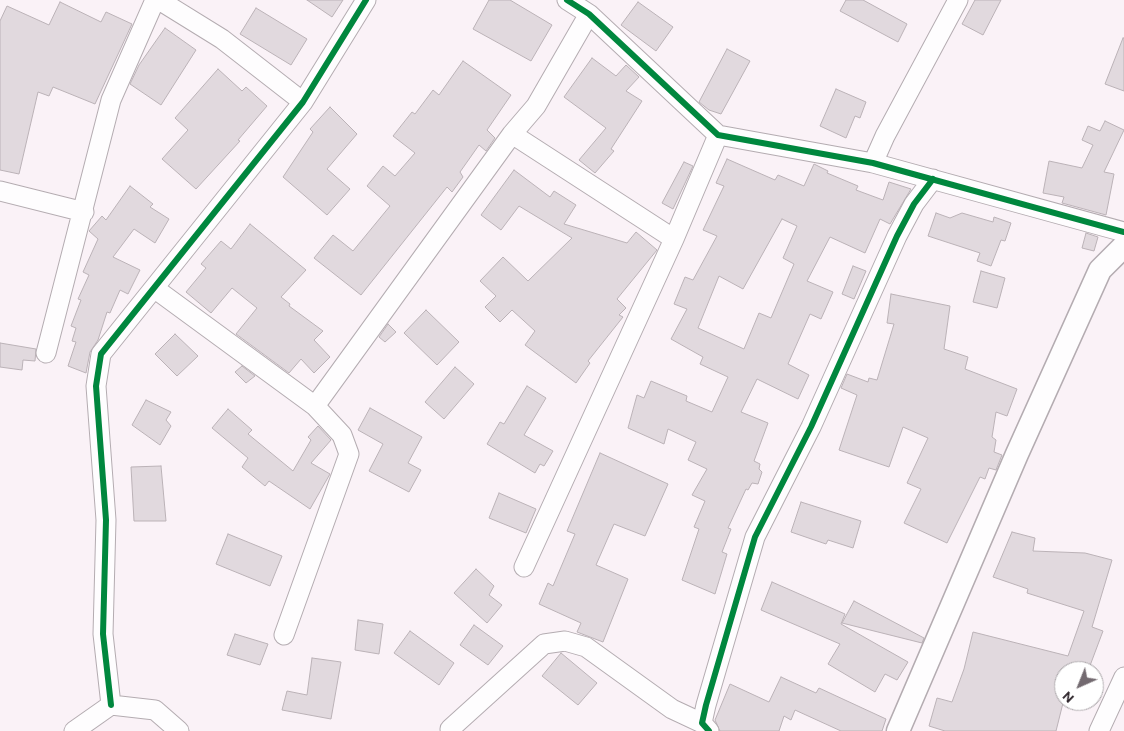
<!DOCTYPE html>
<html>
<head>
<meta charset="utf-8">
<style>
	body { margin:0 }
	#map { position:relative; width:1124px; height:731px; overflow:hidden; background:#faf2f7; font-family:Overpass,sans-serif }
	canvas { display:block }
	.north { position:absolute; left:1054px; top:661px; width:50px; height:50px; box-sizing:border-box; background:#fff; border:1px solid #aaa6a9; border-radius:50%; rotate:224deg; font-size:14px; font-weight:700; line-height:20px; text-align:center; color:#2a2127 }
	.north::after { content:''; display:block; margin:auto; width:18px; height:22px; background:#736a70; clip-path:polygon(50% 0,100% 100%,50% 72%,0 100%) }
</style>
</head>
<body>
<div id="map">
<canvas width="1124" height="731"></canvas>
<div class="north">N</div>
</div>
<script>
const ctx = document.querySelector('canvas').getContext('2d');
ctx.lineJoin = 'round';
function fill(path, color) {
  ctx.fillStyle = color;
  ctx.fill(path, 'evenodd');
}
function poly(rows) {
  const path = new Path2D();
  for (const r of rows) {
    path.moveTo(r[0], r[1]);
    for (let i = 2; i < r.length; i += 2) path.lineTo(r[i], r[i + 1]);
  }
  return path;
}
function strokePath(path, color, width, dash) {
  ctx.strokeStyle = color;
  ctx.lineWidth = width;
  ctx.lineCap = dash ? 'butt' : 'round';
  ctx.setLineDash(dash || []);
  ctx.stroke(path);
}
const building = poly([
	[307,0,343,0,332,17,307,0],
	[489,0,510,0,552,25,531,61,473,29,489,0],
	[846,0,863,0,907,24,898,42,840,11,846,0],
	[975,0,1001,0,983,35,962,24,975,0],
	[60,2,101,22,106,12,132,24,95,104,53,87,49,96,38,92,19,174,0,170,0,21,7,6,49,25,60,2],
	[638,2,673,27,656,51,621,25,638,2],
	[256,8,307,39,291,65,240,34,256,8],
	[165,28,196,50,161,105,130,84,139,65,165,28],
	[1123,38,1124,38,1124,91,1105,84,1123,38],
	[727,49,750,61,721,114,709,110,699,102,727,49],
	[592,58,616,76,626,65,639,77,626,91,642,101,611,149,614,151,595,173,579,160,606,128,564,97,592,58],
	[463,61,511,95,487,130,495,138,486,151,479,145,460,172,463,177,452,192,447,187,361,295,314,258,333,235,353,251,390,206,367,186,383,166,395,176,415,153,393,136,412,112,415,114,433,90,439,95,463,61],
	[218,69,242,91,246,87,267,106,238,140,240,141,196,189,162,159,188,130,175,118,218,69],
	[836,89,866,102,860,118,855,116,846,138,820,126,836,89],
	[330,107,357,134,327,169,350,189,327,215,283,177,313,132,310,129,330,107],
	[1105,121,1124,130,1104,172,1114,174,1106,215,1062,203,1064,197,1043,193,1049,161,1082,168,1093,145,1082,140,1088,126,1100,131,1105,121],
	[727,159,775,180,778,175,804,186,814,164,828,171,827,173,858,186,856,190,883,200,889,182,911,189,890,224,880,219,865,253,830,237,807,281,833,292,821,319,810,314,788,364,809,375,798,399,757,379,741,412,768,423,754,461,760,464,759,469,762,472,758,484,752,483,748,490,746,489,728,528,731,529,722,552,727,554,715,594,682,580,699,529,694,527,705,501,692,495,707,469,688,460,696,442,668,429,664,444,628,428,637,395,644,398,651,381,687,396,686,401,712,412,728,377,700,364,703,357,671,339,687,309,674,304,685,277,693,280,717,236,703,230,724,186,716,183,727,159],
	[782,219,797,226,783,258,794,264,771,318,759,313,744,349,698,328,719,276,743,289,782,219],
	[684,162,693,166,673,209,662,203,684,162],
	[514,170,550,197,554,191,576,205,564,224,627,243,636,232,657,250,617,299,626,308,619,315,623,317,588,361,590,363,576,383,525,345,535,331,512,310,500,322,485,307,496,296,480,281,503,257,528,281,572,238,519,206,501,230,481,215,514,170],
	[130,186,153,204,150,207,169,219,155,243,134,229,113,257,140,270,128,294,120,290,110,313,107,312,98,340,90,352,86,373,68,366,76,342,72,341,76,328,71,326,81,300,78,299,89,275,83,272,98,239,89,231,102,216,106,220,130,186],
	[936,213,950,218,962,213,993,222,994,217,1011,223,1005,241,1001,240,991,266,977,261,980,253,928,236,936,213],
	[250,224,306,270,281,297,290,304,289,306,323,331,314,340,330,357,314,373,301,359,289,373,236,334,257,308,232,288,211,313,186,292,206,268,201,264,221,241,231,249,250,224],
	[1086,233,1098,237,1094,251,1082,248,1086,233],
	[853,266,866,271,854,299,842,294,853,266],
	[981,271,1005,278,997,308,973,302,981,271],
	[891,294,950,306,944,349,968,357,965,369,1017,389,1007,416,996,412,992,437,996,440,994,452,1002,455,996,470,989,468,985,479,980,477,947,543,904,523,921,489,907,483,928,438,903,427,889,467,839,450,857,395,841,388,847,374,868,382,869,378,877,380,894,324,887,323,891,294],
	[426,310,459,342,437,365,404,333,426,310],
	[388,324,396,332,385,342,379,337,388,324],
	[175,334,198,356,177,376,155,354,175,334],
	[0,343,36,349,35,361,23,360,22,370,0,367,0,343],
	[242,366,255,376,246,383,235,372,242,366],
	[455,367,474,384,444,419,425,402,455,367],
	[527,386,546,398,524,435,553,451,544,466,540,464,535,473,487,444,500,422,504,424,527,386],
	[146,400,171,412,166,420,171,426,160,445,132,425,146,400],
	[370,408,422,437,408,463,421,470,409,492,369,471,383,444,358,430,370,408],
	[228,409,252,430,248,434,293,471,311,440,308,437,318,426,331,440,311,463,330,474,310,509,269,481,265,486,242,467,248,458,212,428,228,409],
	[600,453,668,484,645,536,614,524,596,565,628,579,603,642,577,632,581,623,539,604,548,583,553,586,575,534,567,531,600,453],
	[161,466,166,521,134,521,131,467,161,466],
	[499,493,536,509,526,533,489,518,499,493],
	[801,502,861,521,853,548,828,540,826,544,791,532,801,502],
	[1012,532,1035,538,1033,551,1085,553,1112,560,1092,627,1103,631,1088,671,1064,671,1064,699,1056,731,945,731,929,726,937,698,952,702,964,669,973,632,1068,656,1084,611,1027,593,1028,589,993,577,1012,532],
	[228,534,282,556,270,586,216,564,228,534],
	[476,569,494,586,489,595,502,605,487,623,454,593,476,569],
	[772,582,845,614,841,624,908,662,897,680,885,674,875,692,828,664,840,644,761,610,772,582],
	[854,601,924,638,922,643,842,623,854,601],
	[358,620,383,624,379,654,355,650,358,620],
	[474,625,503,646,488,665,460,645,474,625],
	[410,631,454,663,439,685,394,653,410,631],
	[235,634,268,644,260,665,227,655,235,634],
	[561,653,597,683,578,705,542,676,561,653],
	[312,658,341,662,331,719,282,710,287,691,307,695,312,658],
	[781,677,816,693,819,688,886,719,882,731,841,731,795,710,791,720,784,716,779,731,720,731,715,720,730,684,769,702,781,677]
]);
fill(building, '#e1d9de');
strokePath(building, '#bbb2b7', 1);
const minor = poly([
	[159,0,222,39,303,102],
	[567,0,589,14,718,135,873,163,1124,232],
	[512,134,674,239],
	[873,163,885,136,958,0],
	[0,191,84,212],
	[154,288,315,406,342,435,349,454,284,635],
	[46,353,111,100,155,0],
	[315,406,512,134,536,106,589,14],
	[524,567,674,239,718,135],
	[111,705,103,634,106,520,96,386,101,354,303,102,366,0],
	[450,729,544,644,565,641,586,647,672,709,702,723],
	[74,731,111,705,155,710,179,731],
	[709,731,702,723,706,705,755,537,811,427,897,236,914,204,933,179],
	[1099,731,1124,677]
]);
const tertiary = poly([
	[898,731,1017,454,1100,270,1124,246]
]);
strokePath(minor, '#b4acb1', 21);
strokePath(tertiary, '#b4acb1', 25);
strokePath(minor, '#fefdfe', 19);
strokePath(tertiary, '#fefdfe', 22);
strokePath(poly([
	[567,0,589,14,718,135,873,163,1124,232],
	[111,705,103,634,106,520,96,386,101,354,303,102,366,0],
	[709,731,702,723,706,705,755,537,811,427,897,236,914,204,933,179]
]), '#00873e', 6);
</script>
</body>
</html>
